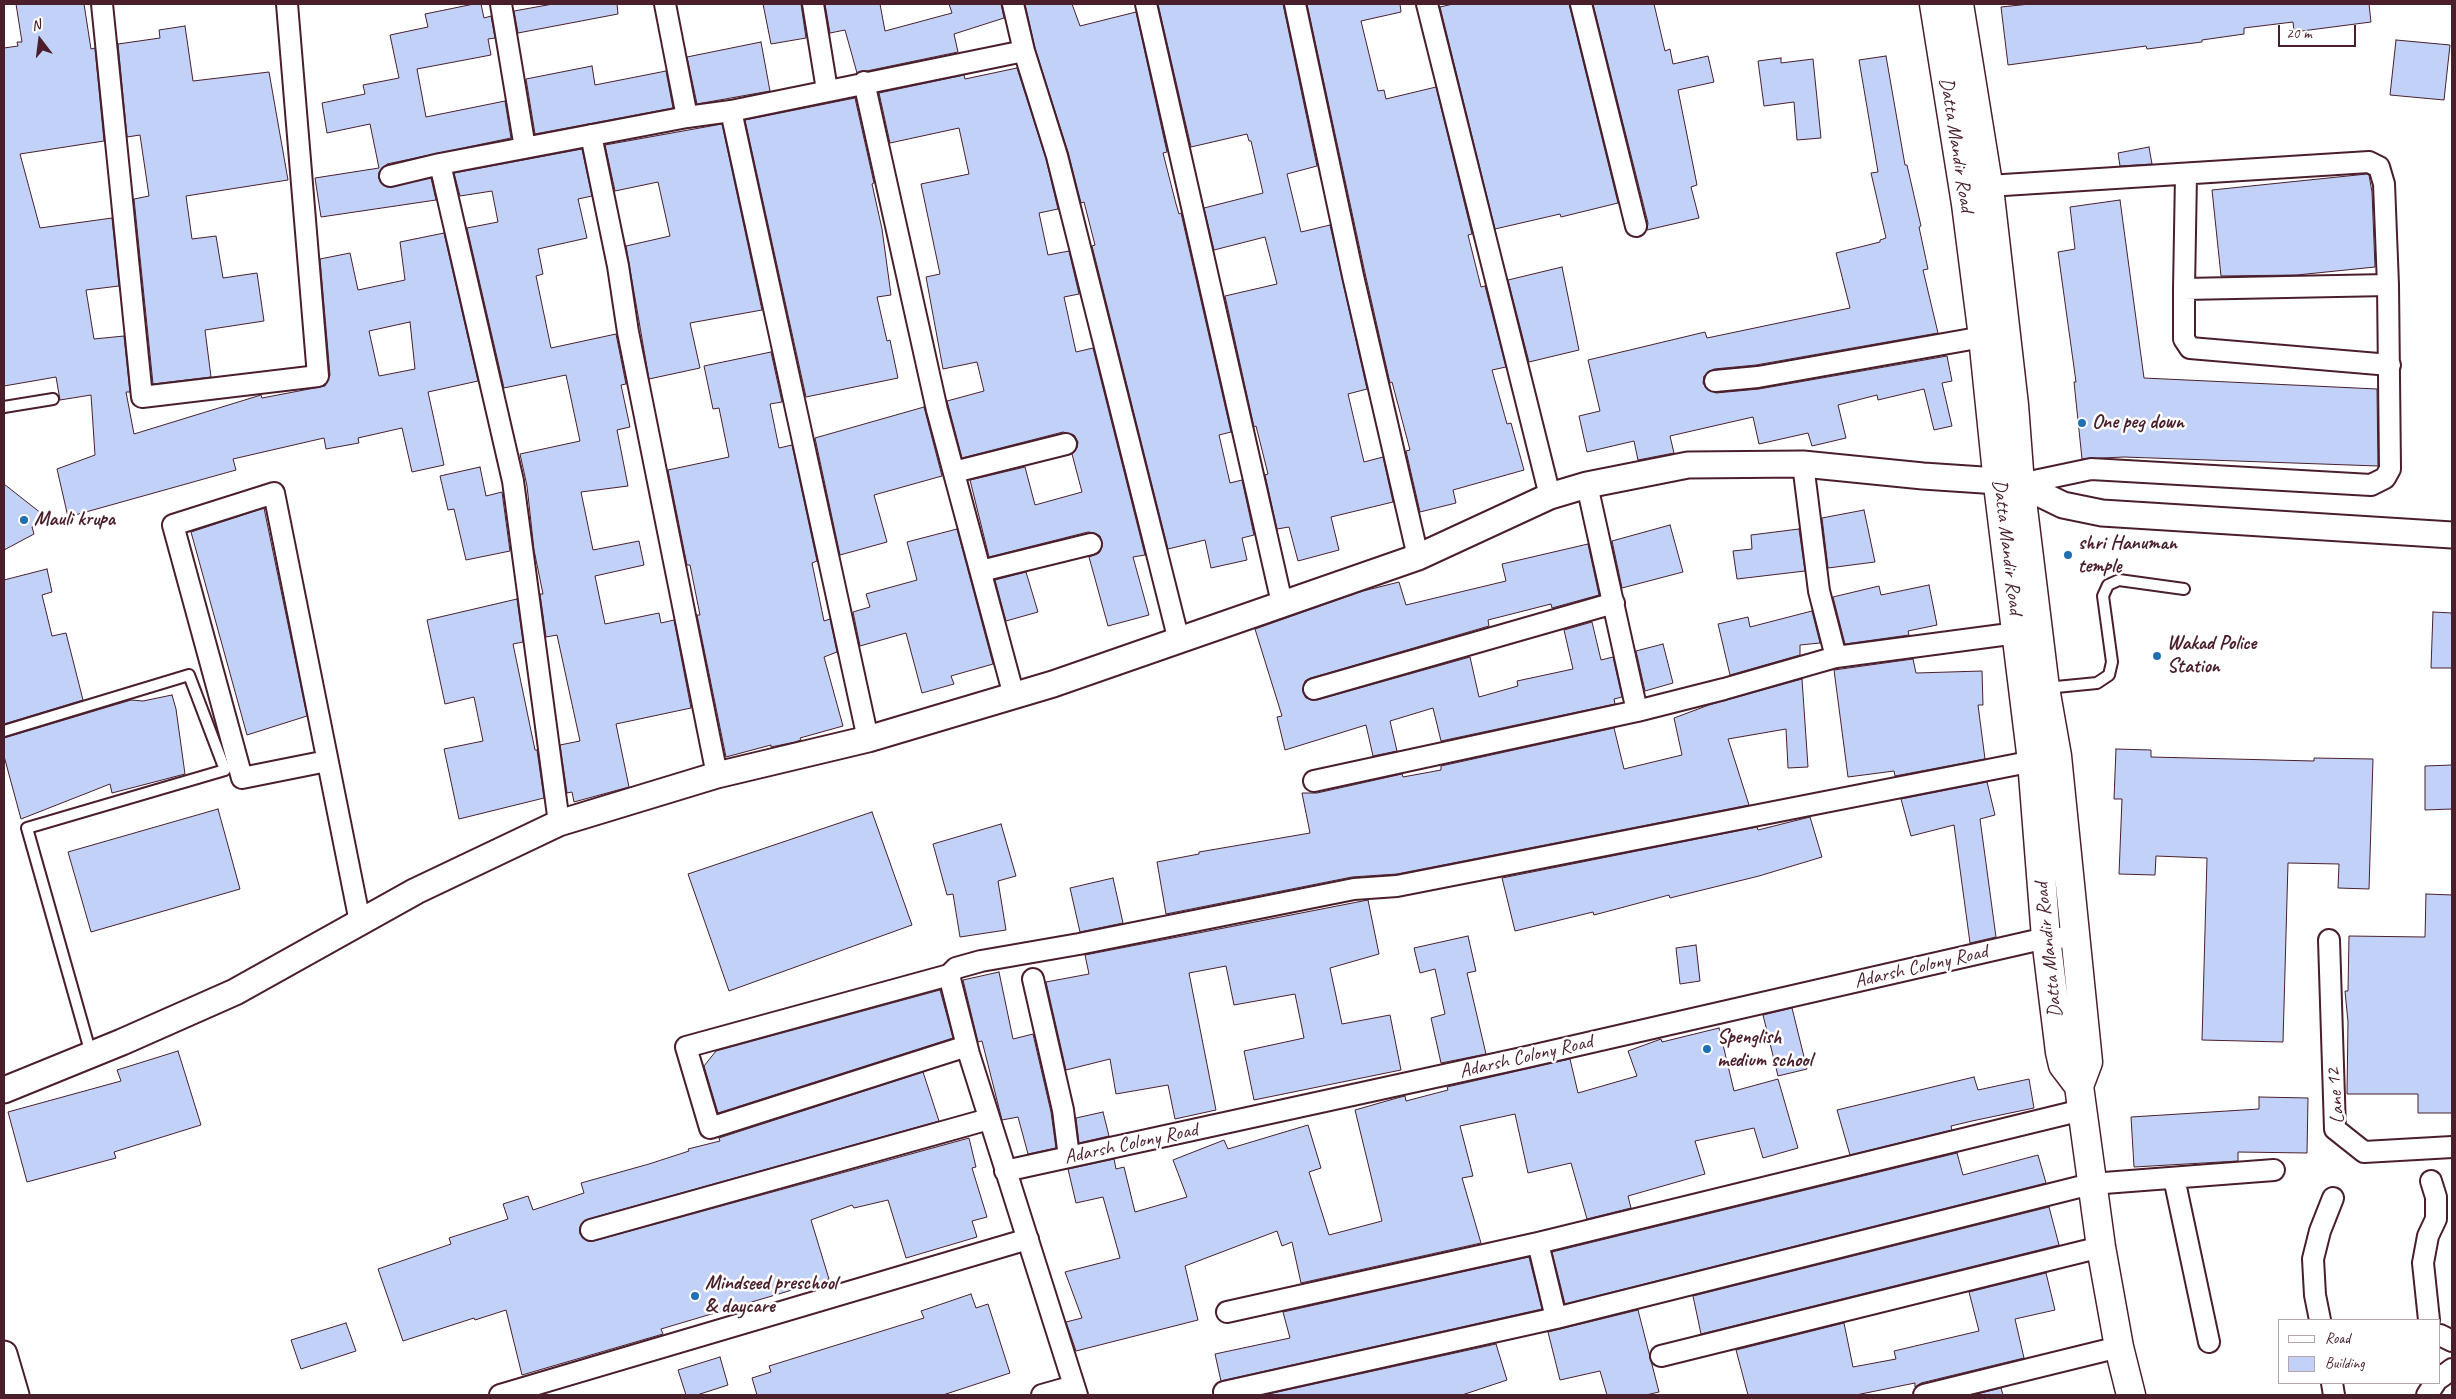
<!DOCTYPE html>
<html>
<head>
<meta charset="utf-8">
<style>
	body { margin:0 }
	#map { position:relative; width:2456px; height:1399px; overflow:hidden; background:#fff; font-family:Caveat,sans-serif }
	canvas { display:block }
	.frame { position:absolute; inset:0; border:5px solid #4a1f2b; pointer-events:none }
	.legend { position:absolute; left:2278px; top:1319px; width:162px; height:65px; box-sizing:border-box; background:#fff; border:1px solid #b7a5aa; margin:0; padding:6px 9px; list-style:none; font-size:15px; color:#4a1f2b }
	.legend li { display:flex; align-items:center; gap:10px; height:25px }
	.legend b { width:25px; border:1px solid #b7a5aa }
	.north { position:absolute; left:15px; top:15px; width:50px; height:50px; -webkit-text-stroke:4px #fff; paint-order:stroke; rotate:345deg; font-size:14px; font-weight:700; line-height:20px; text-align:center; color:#4a1f2b }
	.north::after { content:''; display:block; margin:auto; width:18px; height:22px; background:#4a1f2b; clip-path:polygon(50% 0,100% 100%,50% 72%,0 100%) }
	.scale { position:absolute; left:2278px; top:25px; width:78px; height:22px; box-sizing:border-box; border:2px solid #4a1f2b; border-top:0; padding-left:6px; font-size:15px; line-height:18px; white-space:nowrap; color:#4a1f2b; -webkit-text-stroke:4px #fff; paint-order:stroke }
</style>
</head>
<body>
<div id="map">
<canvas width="2456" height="1399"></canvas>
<div class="frame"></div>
<ul class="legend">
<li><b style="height:6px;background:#fff"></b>Road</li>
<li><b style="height:14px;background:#c2d1f8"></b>Building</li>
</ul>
<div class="north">N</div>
<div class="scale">20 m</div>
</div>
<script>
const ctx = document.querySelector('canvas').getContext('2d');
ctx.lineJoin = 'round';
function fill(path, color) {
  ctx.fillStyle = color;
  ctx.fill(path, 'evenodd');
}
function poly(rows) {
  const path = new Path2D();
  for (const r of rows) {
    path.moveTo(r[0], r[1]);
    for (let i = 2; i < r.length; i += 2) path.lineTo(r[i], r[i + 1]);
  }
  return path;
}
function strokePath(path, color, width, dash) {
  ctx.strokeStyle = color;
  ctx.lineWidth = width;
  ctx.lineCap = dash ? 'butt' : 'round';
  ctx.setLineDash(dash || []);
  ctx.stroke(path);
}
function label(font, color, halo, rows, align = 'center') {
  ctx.font = font + ' Caveat,sans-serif';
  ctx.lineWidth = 5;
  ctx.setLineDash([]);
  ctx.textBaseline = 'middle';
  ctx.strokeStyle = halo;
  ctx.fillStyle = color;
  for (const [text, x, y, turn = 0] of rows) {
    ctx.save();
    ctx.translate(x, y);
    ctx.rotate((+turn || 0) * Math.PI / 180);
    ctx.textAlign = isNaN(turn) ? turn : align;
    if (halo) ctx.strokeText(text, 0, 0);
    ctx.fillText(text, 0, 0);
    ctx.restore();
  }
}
const building = poly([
	[16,4,84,4,91,49,95,48,104,141,20,154,40,228,112,218,119,286,86,290,94,339,124,336,130,392,126,392,134,434,261,395,262,398,325,386,330,375,320,259,350,253,358,290,405,280,400,242,444,233,478,381,428,392,444,465,412,472,402,428,358,438,359,443,326,449,324,438,233,459,236,470,68,517,57,469,95,455,91,395,60,400,56,377,4,386,4,48,18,46,17,42,22,42,16,4],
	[410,322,415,369,379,376,369,331,410,322],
	[474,4,481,4,484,18,491,16,495,38,488,39,491,55,417,69,426,117,505,101,511,138,387,164,379,172,379,179,387,187,431,178,436,200,321,217,315,178,379,168,370,124,327,133,322,103,365,94,363,85,399,78,390,35,428,27,425,14,474,4],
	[553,4,617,4,618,14,518,33,514,11,553,4],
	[763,4,801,4,806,38,771,44,763,4],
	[825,4,880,4,885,31,952,13,949,4,1001,4,1004,18,954,34,958,52,857,73,845,30,830,33,825,4],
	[1025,4,1072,4,1080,26,1136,12,1167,152,1163,153,1176,204,1179,214,1181,213,1231,432,1219,435,1230,483,1242,480,1254,535,1242,538,1247,560,1211,568,1205,540,1168,549,1092,246,1095,245,1084,202,1081,203,1068,152,1035,48,1025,4],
	[1158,4,1283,4,1317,166,1287,174,1301,232,1330,225,1367,389,1348,394,1364,462,1383,457,1393,502,1331,517,1339,550,1298,561,1289,527,1277,529,1265,475,1268,474,1256,426,1254,427,1225,296,1277,284,1265,237,1214,250,1204,208,1263,193,1251,141,1249,141,1247,134,1191,147,1158,4],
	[1307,4,1400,4,1401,12,1361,21,1378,91,1384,90,1386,99,1436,87,1472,234,1468,235,1481,287,1485,286,1506,367,1492,370,1507,424,1511,423,1524,470,1453,490,1456,503,1420,512,1406,451,1410,450,1392,382,1390,383,1365,273,1307,4],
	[1453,4,1569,4,1618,203,1561,217,1560,214,1495,229,1440,7,1453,4],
	[1593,4,1654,4,1665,51,1670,49,1673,64,1708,56,1714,82,1678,90,1697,185,1691,187,1699,218,1647,230,1648,223,1593,4],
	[2030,4,2369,4,2371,22,2294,32,2293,22,2244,28,2244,34,2202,40,2202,42,2147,49,2146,46,2008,65,2001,7,2030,4],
	[185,26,193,81,269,72,288,180,186,196,192,239,216,236,223,278,257,273,264,321,205,330,211,377,153,384,134,199,149,196,140,135,127,137,118,44,160,38,159,30,185,26],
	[2396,40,2450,45,2444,100,2390,95,2396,40],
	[761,42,770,91,697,104,687,57,761,42],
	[1886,56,1905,165,1907,165,1921,226,1919,227,1928,269,1923,270,1938,333,1756,365,1714,369,1704,376,1703,383,1706,388,1716,393,1759,389,1947,356,1952,381,1942,383,1952,426,1934,430,1924,389,1878,400,1877,395,1838,405,1846,438,1812,446,1808,433,1759,444,1753,417,1670,436,1674,453,1638,460,1634,441,1587,452,1579,416,1600,411,1588,360,1705,332,1707,338,1850,308,1836,253,1880,242,1880,240,1886,238,1871,173,1878,172,1859,60,1886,56],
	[1781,58,1781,63,1813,59,1821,138,1797,140,1794,102,1764,106,1758,61,1781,58],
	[592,66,595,85,666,71,673,108,535,134,526,79,592,66],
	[1017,68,1046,159,1058,209,1039,213,1048,255,1069,251,1079,294,1064,297,1076,352,1093,348,1145,555,1133,557,1149,615,1108,626,1089,557,1099,553,1102,547,1100,536,1095,533,1088,532,989,557,970,480,1025,467,1035,505,1082,492,1072,454,1077,448,1078,442,1074,435,1063,432,962,458,947,401,984,391,977,362,943,369,926,277,940,274,921,184,969,174,959,128,890,143,879,93,964,75,965,79,1017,68],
	[855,98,874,183,872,184,882,229,891,295,877,297,887,341,890,340,898,378,806,397,745,120,855,98],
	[722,124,762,310,690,323,700,368,649,379,626,246,670,236,658,182,615,191,605,145,722,124],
	[2149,147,2152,164,2120,166,2118,153,2149,147],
	[582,149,592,196,578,199,587,238,538,249,543,274,536,276,551,348,616,334,626,384,621,385,630,427,617,430,628,486,581,492,593,550,639,541,644,565,595,576,605,624,659,613,661,623,674,620,691,708,616,724,629,787,574,802,572,792,567,793,560,745,580,741,557,635,546,637,540,594,543,594,534,550,527,486,520,454,580,441,566,375,504,388,467,228,498,222,492,191,460,196,454,173,582,149],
	[2367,174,2369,175,2372,192,2375,267,2297,275,2221,276,2212,190,2367,174],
	[2120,200,2144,378,2377,389,2378,466,2124,457,2082,459,2074,382,2076,382,2058,252,2075,249,2070,207,2120,200],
	[1562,267,1579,350,1529,362,1508,280,1562,267],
	[771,352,782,402,770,404,779,448,792,445,817,561,812,563,824,621,830,619,837,652,824,657,843,726,800,738,801,740,795,742,771,747,771,745,726,757,697,615,700,615,690,565,687,565,668,470,729,457,719,408,713,409,704,366,771,352],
	[924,407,942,476,874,495,887,542,840,555,815,438,924,407],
	[480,467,486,496,502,492,510,551,466,560,454,509,448,510,440,476,480,467],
	[4,484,51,521,32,527,34,534,4,550,4,484],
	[264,508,307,716,247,735,191,532,264,508],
	[1864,510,1875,562,1828,568,1822,518,1864,510],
	[1670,525,1683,572,1622,588,1612,541,1670,525],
	[957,529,993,664,951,676,954,684,922,693,906,633,860,646,853,612,870,607,866,594,917,580,907,542,957,529],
	[1799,529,1805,571,1737,579,1733,551,1752,549,1751,535,1799,529],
	[1588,544,1599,595,1552,608,1551,604,1488,620,1489,626,1311,678,1305,681,1303,692,1306,698,1317,700,1470,657,1479,697,1518,686,1517,681,1573,669,1564,630,1592,622,1601,660,1613,657,1622,697,1614,699,1615,704,1441,741,1433,708,1390,721,1397,751,1373,756,1366,725,1285,750,1277,717,1282,716,1255,629,1363,591,1399,582,1406,605,1506,581,1502,564,1588,544],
	[47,569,52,592,42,595,52,636,66,633,83,700,4,724,4,580,47,569],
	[1026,572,1038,612,1006,621,995,580,1026,572],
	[1929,585,1937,625,1908,631,1909,635,1845,644,1833,597,1879,586,1881,595,1929,585],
	[517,599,523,642,513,644,535,750,537,750,544,798,459,819,444,749,483,741,474,697,445,704,427,620,517,599],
	[1812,611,1820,643,1800,645,1800,655,1730,675,1718,624,1748,617,1750,627,1812,611],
	[2433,612,2452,613,2452,668,2431,668,2433,612],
	[1663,644,1673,683,1645,691,1636,651,1663,644],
	[1913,659,1916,673,1982,671,1983,705,1978,705,1985,759,1895,776,1894,771,1848,777,1834,670,1913,659],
	[1802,679,1808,767,1788,768,1786,729,1728,739,1749,805,1397,874,1352,877,1166,914,1157,862,1199,854,1199,852,1310,833,1302,793,1317,793,1402,774,1403,777,1441,770,1441,766,1614,728,1624,769,1682,755,1674,718,1709,705,1802,679],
	[172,695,176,709,185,774,112,793,110,784,21,819,4,756,4,738,131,700,143,701,172,695],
	[2116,749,2151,750,2151,757,2314,761,2314,758,2373,759,2369,889,2338,888,2339,864,2288,863,2283,1042,2202,1040,2207,858,2156,856,2155,875,2119,874,2122,799,2114,799,2116,749],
	[2452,765,2452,809,2425,810,2425,766,2452,765],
	[1987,782,1995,815,1980,819,1996,937,1970,943,1954,825,1911,836,1901,799,1987,782],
	[218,809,240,889,91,932,68,852,218,809],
	[872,812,912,925,729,991,688,874,872,812],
	[1810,817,1822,857,1759,876,1670,898,1669,895,1594,915,1593,912,1515,931,1502,878,1757,827,1758,830,1810,817],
	[1001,824,1016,876,998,881,1006,930,960,937,953,894,947,895,933,844,1001,824],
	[1113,878,1123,923,1080,932,1070,888,1113,878],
	[2426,894,2452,895,2452,1113,2418,1113,2418,1094,2347,1094,2348,1022,2345,991,2348,991,2349,936,2425,937,2426,894],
	[1368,900,1379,954,1330,968,1342,1024,1390,1015,1401,1070,1254,1100,1244,1051,1304,1038,1295,994,1234,1005,1226,966,1189,973,1216,1110,1175,1119,1168,1085,1116,1094,1110,1059,1066,1070,1046,982,1089,974,1085,955,1368,900],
	[1468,936,1476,971,1467,973,1486,1054,1441,1063,1431,1018,1445,1014,1435,969,1420,973,1414,948,1468,936],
	[1696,945,1700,981,1680,984,1676,948,1696,945],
	[999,972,1013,1039,1033,1034,1051,1112,1056,1148,1028,1154,1018,1117,1002,1120,982,1041,978,1042,963,980,999,972],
	[940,990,953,1038,718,1113,704,1066,716,1051,940,990],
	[1792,1008,1807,1069,1778,1076,1763,1015,1792,1008],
	[1719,1028,1734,1091,1778,1079,1798,1148,1763,1158,1754,1128,1695,1141,1705,1174,1628,1196,1631,1208,1587,1219,1571,1163,1528,1173,1515,1114,1460,1126,1473,1176,1462,1178,1481,1243,1301,1283,1292,1242,1282,1246,1277,1231,1185,1266,1198,1320,1076,1351,1066,1322,1082,1318,1065,1272,1120,1258,1103,1197,1076,1203,1068,1169,1114,1159,1116,1169,1124,1167,1135,1212,1187,1197,1173,1160,1224,1140,1228,1149,1308,1125,1321,1168,1309,1172,1329,1235,1382,1221,1355,1110,1397,1098,1405,1096,1406,1101,1448,1090,1447,1087,1570,1059,1578,1093,1637,1076,1628,1051,1661,1039,1662,1042,1719,1028],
	[178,1051,201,1125,114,1152,116,1158,27,1182,8,1112,121,1081,117,1070,178,1051],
	[923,1072,939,1121,588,1219,580,1227,580,1234,588,1241,594,1241,969,1138,976,1167,972,1168,987,1217,972,1221,977,1237,906,1258,888,1200,854,1208,852,1205,811,1220,829,1279,661,1329,663,1334,522,1375,506,1310,475,1320,474,1318,403,1341,378,1269,451,1244,449,1238,508,1219,503,1204,528,1196,533,1210,584,1193,581,1183,649,1164,689,1151,688,1149,720,1141,719,1138,923,1072],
	[1974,1077,1978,1090,2029,1079,2034,1108,1972,1121,1951,1126,1952,1130,1850,1155,1837,1110,1974,1077],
	[2259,1097,2308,1098,2307,1153,2238,1152,2238,1161,2134,1167,2131,1117,2259,1109,2259,1097],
	[1103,1112,1109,1136,1079,1143,1076,1118,1103,1112],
	[1957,1153,1963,1175,2038,1155,2046,1183,1565,1304,1552,1252,1957,1153],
	[2049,1207,2059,1245,1701,1334,1693,1296,2049,1207],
	[1529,1257,1542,1309,1221,1381,1215,1354,1290,1338,1283,1312,1529,1257],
	[2046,1273,2055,1310,2015,1319,2024,1358,1921,1383,1915,1387,1915,1383,1856,1395,1748,1395,1736,1350,1844,1323,1853,1367,1896,1359,1894,1351,1979,1331,1969,1292,2046,1273],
	[971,1294,976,1308,988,1304,1010,1373,943,1395,757,1395,752,1378,771,1372,769,1366,924,1318,921,1311,971,1294],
	[1638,1310,1659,1392,1646,1395,1607,1395,1600,1371,1560,1380,1548,1332,1638,1310],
	[346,1323,356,1351,301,1369,291,1340,346,1323],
	[1496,1344,1507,1380,1462,1395,1264,1395,1496,1344],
	[720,1357,728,1385,697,1395,686,1395,678,1370,720,1357],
	[2001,1388,2003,1395,1973,1395,2001,1388]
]);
fill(building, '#c2d1f8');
strokePath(building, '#4a1f2b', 1);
const service = poly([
	[4,407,53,399],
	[2046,688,2097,683,2109,675,2112,662,2103,596,2108,585,2119,580,2184,589],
	[4,731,189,675,225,770,27,828,91,1054]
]);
const minor = poly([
	[102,4,142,397,318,376,287,4],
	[501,4,525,148],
	[665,4,687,117],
	[813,4,827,90],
	[1013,4,1024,51,1057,156,1179,641],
	[1146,4,1282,603],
	[1295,4,1353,276,1418,557],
	[1427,4,1550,496],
	[1581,4,1636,226],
	[864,82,937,410,1014,696],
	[731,111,868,739],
	[591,135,618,266,628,332,717,775],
	[440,164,513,481,559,823],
	[390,176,440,164,687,117,731,111,1024,51],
	[1988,186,2369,162,2379,167,2384,184,2388,285],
	[2184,289,2184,339,2190,348,2390,365],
	[1715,381,1758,377,1983,337],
	[1803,464,1819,591,1836,657],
	[954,472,1066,444],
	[2020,484,2091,469,2371,485,2385,478,2390,469,2388,285,2184,289,2186,175],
	[1587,485,1637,711],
	[981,571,1091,544],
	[1314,689,1614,603],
	[327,761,242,778,173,525,274,493,360,922],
	[1314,781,1637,711,1724,689,1836,657,2017,633],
	[2329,940,2335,1129,2364,1152,2452,1147],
	[949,975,686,1047,710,1128,967,1046],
	[1033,979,1063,1110,1069,1157],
	[1005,1171,1522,1058,2046,938,2060,938],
	[2174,1178,2209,1342],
	[591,1230,989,1119],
	[1538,1243,1556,1318],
	[1227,1312,1538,1243,2082,1110],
	[2320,1320,2315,1295,2313,1259,2320,1231,2333,1198],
	[2429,1320,2423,1263,2428,1236,2436,1219,2436,1197,2431,1181],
	[2440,1335,2452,1341],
	[1661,1356,2101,1247],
	[2440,1378,2452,1369],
	[2332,1383,2334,1395],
	[1224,1392,1556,1318,2091,1184,2274,1170],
	[500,1395,1028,1239],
	[1042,1395,1074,1386],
	[1077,1395,969,1054,949,975,956,968,981,961,1079,944,1354,889,1397,886,2044,759],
	[1924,1395,2119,1347],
	[2427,1395,2435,1383]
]);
const tertiary = poly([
	[4,1090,122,1042,235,992,416,891,559,823,717,775,868,739,1053,684,1418,557,1550,496,1587,485,1688,465,1803,464,1923,476,1998,481,2020,484,2063,505,2102,513,2452,535],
	[4,1354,16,1395]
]);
const secondary = poly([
	[1934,4,1966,204,1983,337,1999,493,2032,761,2046,938,2060,1052,2063,1065,2079,1086],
	[1959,4,1990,196,2014,405,2020,484,2045,688,2057,756,2088,1062,2079,1086,2101,1247,2119,1347,2131,1395]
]);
strokePath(service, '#4a1f2b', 14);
strokePath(minor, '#4a1f2b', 24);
strokePath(tertiary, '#4a1f2b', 29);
strokePath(secondary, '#4a1f2b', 31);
strokePath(service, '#fff', 10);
strokePath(minor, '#fff', 20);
strokePath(tertiary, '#fff', 25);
strokePath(secondary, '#fff', 28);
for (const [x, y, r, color] of [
	[2082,423,5,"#1f6fb2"],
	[24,520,5,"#1f6fb2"],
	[2068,555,5,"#1f6fb2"],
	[2157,656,5,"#1f6fb2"],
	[1707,1049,5,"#1f6fb2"],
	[695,1296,5,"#1f6fb2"]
]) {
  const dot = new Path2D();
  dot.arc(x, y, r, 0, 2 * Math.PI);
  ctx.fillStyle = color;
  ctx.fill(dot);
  strokePath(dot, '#fff', 2);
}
label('20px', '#4a1f2b', '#fff', [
	["Datta Mandir Road",1956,145,81],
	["Datta Mandir Road",2007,547,83],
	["Datta Mandir Road",2049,950,-96],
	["Adarsh Colony Road",1921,967,-13],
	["Adarsh Colony Road",1526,1057,-13],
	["Lane 12",2336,1096,-95],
	["Adarsh Colony Road",1131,1144,-12]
]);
label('bold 20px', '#4a1f2b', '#fff', [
	["One peg down",2092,423],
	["Mauli krupa",34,520],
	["shri Hanuman",2078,544],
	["temple",2078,567],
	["Wakad Police",2167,644],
	["Station",2167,667],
	["Spenglish",1717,1038],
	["medium school",1717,1061],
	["Mindseed preschool",705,1284],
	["& daycare",705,1307]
], 'left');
</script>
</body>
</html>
